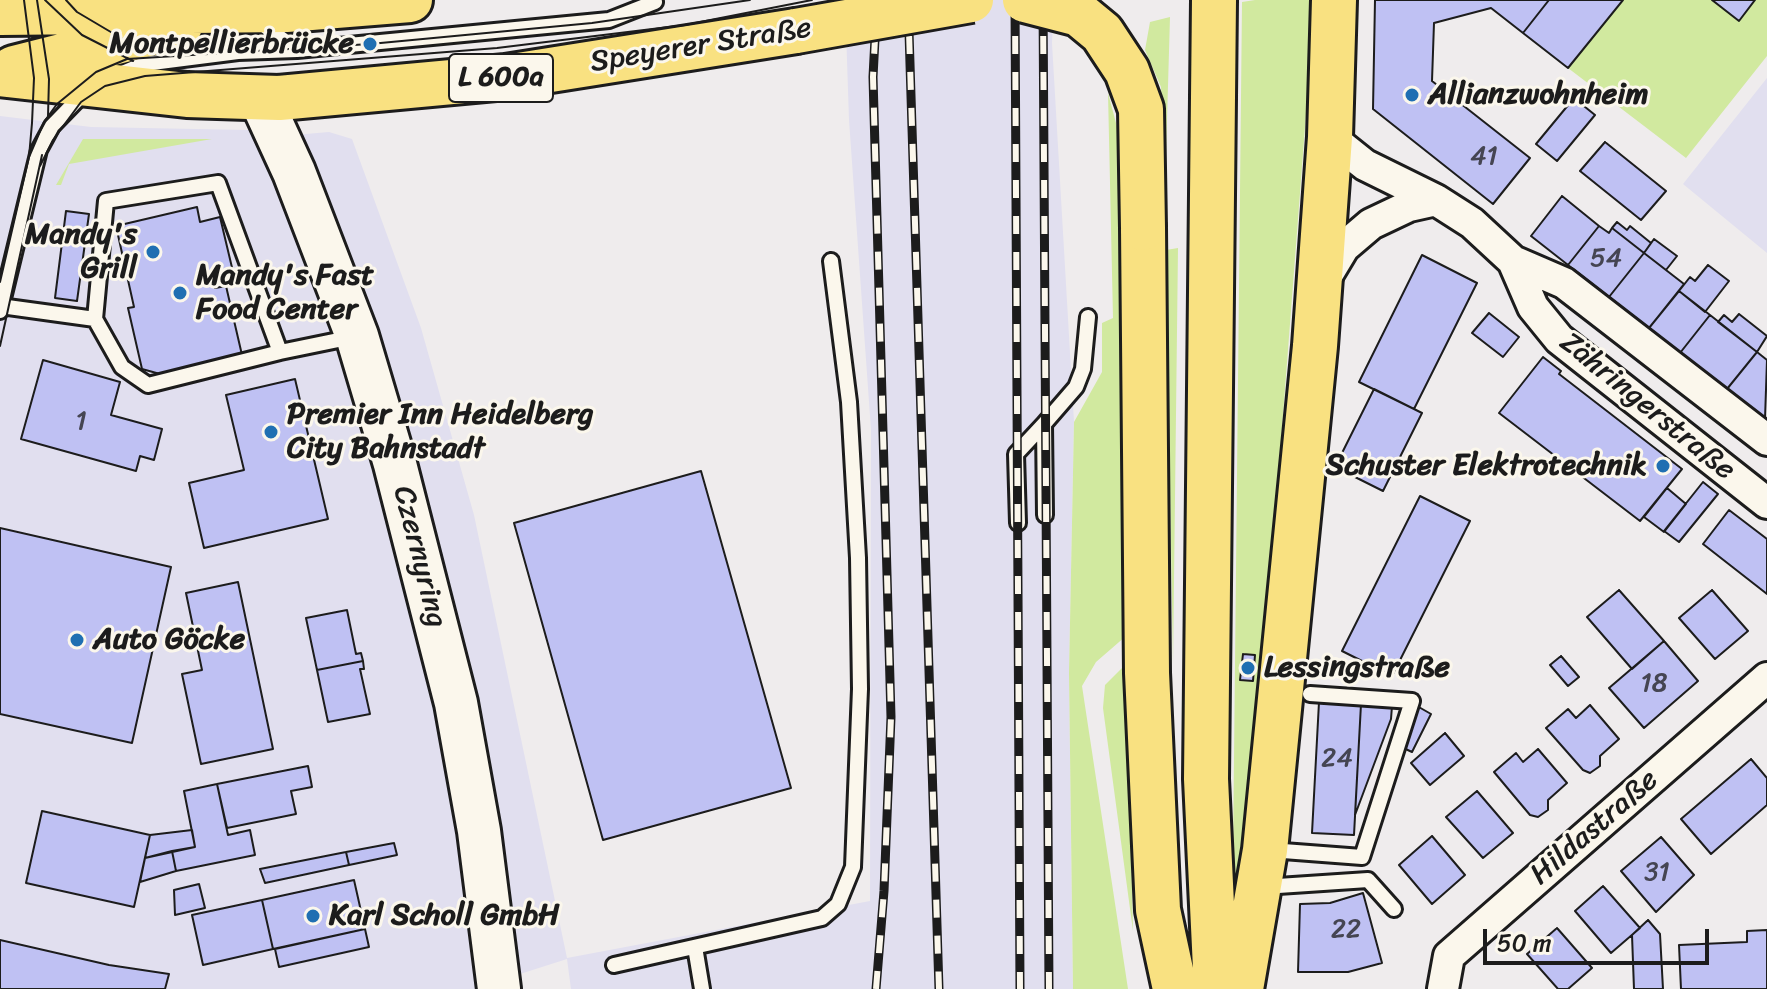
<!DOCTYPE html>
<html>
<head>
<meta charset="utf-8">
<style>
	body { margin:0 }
	#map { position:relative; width:1767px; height:989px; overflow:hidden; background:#efeced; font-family:Sriracha,sans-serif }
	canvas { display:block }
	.scale { position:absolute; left:1483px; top:929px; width:226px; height:36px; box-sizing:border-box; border:4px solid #1c1c1c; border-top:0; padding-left:10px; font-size:24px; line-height:28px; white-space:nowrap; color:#1c1c1c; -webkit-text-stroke:6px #fbf7ec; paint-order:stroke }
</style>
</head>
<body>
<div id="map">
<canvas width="1767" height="989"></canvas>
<div class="scale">50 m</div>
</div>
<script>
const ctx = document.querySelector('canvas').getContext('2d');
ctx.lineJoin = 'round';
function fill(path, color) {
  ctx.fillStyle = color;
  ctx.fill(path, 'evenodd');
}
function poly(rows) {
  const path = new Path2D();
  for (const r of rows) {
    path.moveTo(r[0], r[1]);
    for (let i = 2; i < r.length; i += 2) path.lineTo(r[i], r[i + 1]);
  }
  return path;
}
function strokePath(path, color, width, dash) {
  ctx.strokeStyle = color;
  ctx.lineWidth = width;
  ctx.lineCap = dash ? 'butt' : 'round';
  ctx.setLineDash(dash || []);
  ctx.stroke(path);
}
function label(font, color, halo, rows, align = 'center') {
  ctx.font = font + ' Sriracha,sans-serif';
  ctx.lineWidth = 6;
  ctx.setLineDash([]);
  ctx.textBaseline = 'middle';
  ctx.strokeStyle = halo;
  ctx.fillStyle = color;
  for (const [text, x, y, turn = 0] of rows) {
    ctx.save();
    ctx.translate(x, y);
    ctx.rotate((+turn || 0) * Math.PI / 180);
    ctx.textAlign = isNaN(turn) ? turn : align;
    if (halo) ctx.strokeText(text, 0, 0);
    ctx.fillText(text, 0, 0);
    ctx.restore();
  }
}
fill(poly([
	[845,0,1054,0,1052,43,1074,422,1069,673,1073,989,571,989,567,959,473,989,0,989,0,116,91,127,249,130,294,135,329,132,352,139,421,328,474,515,567,958,870,901,871,430,849,120],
	[1767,78,1767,253,1683,184]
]), '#e1dfef');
fill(poly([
	[1255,0,1309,0,1313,23,1244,925,1235,920,1233,852,1242,2],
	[1623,0,1712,0,1739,20,1755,0,1767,0,1767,56,1686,158,1568,68],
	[1170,17,1165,189,1161,87,1145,50,1150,22],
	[1108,93,1120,138,1126,636,1096,662,1082,686,1128,989,1073,989,1069,673,1074,422,1102,372,1102,323,1113,318],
	[83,139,212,139,69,164,61,185,56,185],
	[1178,248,1173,664,1166,250],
	[1127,663,1133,931,1103,708,1105,685]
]), '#d1e99f');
const building = poly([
	[1375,0,1549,0,1523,33,1491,8,1434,23,1432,81,1530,158,1493,204,1373,109,1375,0],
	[1549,0,1623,0,1568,68,1523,33,1549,0],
	[1712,0,1755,0,1739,21,1712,0],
	[1574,98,1595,115,1557,161,1536,144,1574,98],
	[1605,142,1666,191,1641,220,1580,171,1605,142],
	[1562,196,1599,226,1568,265,1531,236,1562,196],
	[197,207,200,222,220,217,234,276,214,281,215,288,226,286,242,355,160,374,142,369,128,308,134,307,116,226,197,207],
	[66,211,89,214,77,301,55,298,66,211],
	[1617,222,1627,230,1630,226,1651,243,1644,253,1612,228,1617,222],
	[1599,226,1609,233,1612,228,1644,253,1609,297,1568,265,1599,226],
	[1654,239,1677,256,1666,270,1644,253,1654,239],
	[1644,253,1684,284,1649,328,1609,297,1644,253],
	[1422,255,1477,283,1414,409,1359,382,1422,255],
	[1708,265,1729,281,1705,312,1679,291,1690,277,1695,281,1708,265],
	[1679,291,1710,315,1680,353,1649,328,1679,291],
	[1489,313,1519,337,1503,357,1472,333,1489,313],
	[1739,314,1767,336,1757,352,1718,322,1724,315,1732,322,1739,314],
	[1710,315,1757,352,1727,389,1680,353,1710,315],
	[1757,352,1767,360,1765,419,1727,389,1757,352],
	[1543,357,1561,371,1559,374,1682,469,1640,521,1499,413,1543,357],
	[43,360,120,382,111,415,162,429,154,460,140,456,136,471,21,439,43,360],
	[295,379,328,519,204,548,189,483,244,470,226,395,295,379],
	[1374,389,1422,413,1383,491,1335,467,1374,389],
	[701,471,791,788,603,840,514,523,701,471],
	[1703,482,1718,494,1679,542,1664,531,1703,482],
	[1667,488,1686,504,1664,532,1644,517,1667,488],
	[1420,496,1470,521,1392,676,1342,651,1420,496],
	[1729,510,1767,539,1767,594,1703,544,1729,510],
	[0,528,171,567,132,743,0,714,0,528],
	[238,582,273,749,201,764,182,674,202,670,186,593,238,582],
	[1619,590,1664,641,1632,669,1587,617,1619,590],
	[1712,590,1748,631,1715,659,1679,618,1712,590],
	[347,610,356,654,361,653,363,661,317,670,306,618,347,610],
	[1664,641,1698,681,1644,728,1609,688,1664,641],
	[1243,654,1255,655,1253,681,1240,680,1243,654],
	[1561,656,1579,677,1568,686,1550,665,1561,656],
	[363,661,364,669,360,669,370,714,328,722,317,670,363,661],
	[1319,702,1361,704,1354,835,1312,833,1319,702],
	[1361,704,1392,706,1391,719,1355,815,1361,704],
	[1590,705,1619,739,1600,756,1600,766,1590,773,1583,770,1546,728,1568,709,1576,718,1590,705],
	[1417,706,1431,714,1412,752,1397,745,1417,706],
	[1445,733,1464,756,1430,785,1411,763,1445,733],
	[1538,749,1567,783,1548,800,1548,810,1538,817,1530,815,1494,772,1516,753,1523,762,1538,749],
	[1751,759,1767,778,1767,805,1711,854,1681,819,1751,759],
	[308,766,312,787,291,791,296,814,227,828,217,784,308,766],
	[217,784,228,835,250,830,255,855,176,871,172,851,195,847,184,791,217,784],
	[1477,791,1513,833,1483,858,1446,817,1477,791],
	[42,811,150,835,134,907,26,883,42,811],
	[192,830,195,847,145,858,150,835,192,830],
	[1432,836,1465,875,1432,904,1399,865,1432,836],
	[1661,837,1694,875,1656,912,1621,871,1661,837],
	[394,843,397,855,349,865,346,852,394,843],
	[172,851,176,871,140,882,145,858,172,851],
	[346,852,349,865,265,883,260,869,346,852],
	[354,880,365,929,273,949,262,900,354,880],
	[199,884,205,908,175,915,174,890,199,884],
	[1603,886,1640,928,1611,953,1575,911,1603,886],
	[1363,893,1382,963,1348,972,1298,972,1300,904,1330,903,1363,893],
	[262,900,273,949,203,965,192,915,262,900],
	[1648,920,1660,934,1663,989,1634,989,1632,935,1648,920],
	[1557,928,1592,968,1568,989,1558,989,1527,954,1557,928],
	[365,929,369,947,279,967,275,949,365,929],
	[1767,930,1767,989,1681,989,1679,945,1747,942,1747,931,1767,930],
	[0,940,109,965,169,974,165,989,0,989,0,940]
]);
fill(building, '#bfc1f3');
strokePath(building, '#1c1c1c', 2);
const lane = poly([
	[258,21,297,50,609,20,655,2],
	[120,74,144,64,238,52,297,50],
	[0,306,95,319,106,201,218,183,280,352,353,337],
	[0,311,39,150,52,126,84,93],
	[95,319,122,367,148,385,280,352],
	[1045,515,1044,424,1076,387,1083,369,1088,317],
	[1018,523,1016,454,1044,424],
	[1270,850,1362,857,1412,701,1310,694],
	[1263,887,1368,880,1394,909],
	[695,947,702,989],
	[614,965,822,918,838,904,853,867,860,689,858,558,849,402,831,261]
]);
const street = poly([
	[1330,137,1365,165,1436,200,1472,223,1513,261,1533,307,1559,339,1767,503],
	[1513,261,1564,283,1767,440],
	[1323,282,1344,247,1371,224,1409,206,1436,200],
	[1443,989,1449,956,1767,678]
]);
const secondary = poly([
	[260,98,294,172,357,336,395,464,456,703,479,831,499,989]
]);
const primary = poly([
	[1214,0,1206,779,1216,989],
	[0,13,286,10,410,0],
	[14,68,180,26],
	[0,74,187,95,279,98,506,77,796,31],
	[1143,228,1147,673,1158,910,1175,989],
	[1241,989,1265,850,1315,346,1330,137,1334,0]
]);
strokePath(lane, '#1c1c1c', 20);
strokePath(street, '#1c1c1c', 36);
strokePath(secondary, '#1c1c1c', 48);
strokePath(primary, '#1c1c1c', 50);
strokePath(lane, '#fbf7ec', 14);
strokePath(street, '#fbf7ec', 30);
strokePath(secondary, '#fbf7ec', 42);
strokePath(primary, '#f9e181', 44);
strokePath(poly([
	[37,0,49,79,48,116],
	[45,0,82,35,133,61],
	[66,0,77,12,126,41,161,52],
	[29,157,44,122,57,104,96,72,127,59,370,44,592,23,750,0],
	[40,166,53,140,81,102,105,86,145,76,497,48,685,25,812,0],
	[0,282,29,157,32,123,34,78,24,0],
	[0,346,42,155]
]), '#1c1c1c', 2);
const rail = poly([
	[908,0,939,989],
	[1015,0,1020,989],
	[1043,0,1049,989],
	[876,989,884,891,891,717,873,77,877,0]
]);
strokePath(rail, '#1c1c1c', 9);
strokePath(rail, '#fbf7ec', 6, [18]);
const primaryBridge = poly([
	[1025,0,1079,14,1102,33,1127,71,1141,109,1143,228],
	[796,31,971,0]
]);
strokePath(primaryBridge, '#1c1c1c', 50, []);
strokePath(primaryBridge, '#f9e181', 44);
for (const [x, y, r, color] of [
	[370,44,8,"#1f6fb2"],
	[1412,95,8,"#1f6fb2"],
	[153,252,8,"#1f6fb2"],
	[180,293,8,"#1f6fb2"],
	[271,432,8,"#1f6fb2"],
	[1663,466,8,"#1f6fb2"],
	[77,640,8,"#1f6fb2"],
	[1248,668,8,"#1f6fb2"],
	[313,916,8,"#1f6fb2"]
]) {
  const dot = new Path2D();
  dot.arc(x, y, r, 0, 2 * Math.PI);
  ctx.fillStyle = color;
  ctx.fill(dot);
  strokePath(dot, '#fbf7ec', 3);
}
label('26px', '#454552', null, [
	["41",1484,157],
	["54",1606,259],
	["1",81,422],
	["18",1654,684],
	["24",1337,759],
	["31",1657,873],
	["22",1346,930]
]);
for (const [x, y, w] of [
	[501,78,104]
]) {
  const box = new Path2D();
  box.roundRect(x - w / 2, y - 24, w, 48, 6);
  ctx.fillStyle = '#fbf7ec';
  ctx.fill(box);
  strokePath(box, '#1c1c1c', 2);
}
label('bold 28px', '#1c1c1c', null, [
	["L 600a",501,78]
]);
label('bold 30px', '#1c1c1c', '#fbf7ec', [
	["Montpellierbrücke",354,44,"right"],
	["Allianzwohnheim",1428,95],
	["Mandy's",137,235,"right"],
	["Grill",137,269,"right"],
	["Mandy's Fast",196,276],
	["Food Center",196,310],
	["Premier Inn Heidelberg",287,415],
	["City Bahnstadt",287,449],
	["Schuster Elektrotechnik",1647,466,"right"],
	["Auto Göcke",93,640],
	["Lessingstraße",1264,668],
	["Karl Scholl GmbH",329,916]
], 'left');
label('30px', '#1c1c1c', '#fbf7ec', [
	["Speyerer Straße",701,46,-9],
	["Zähringerstraße",1647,407,39],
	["Czernyring",419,557,76],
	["Hildastraße",1595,828,-41]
]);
</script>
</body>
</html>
